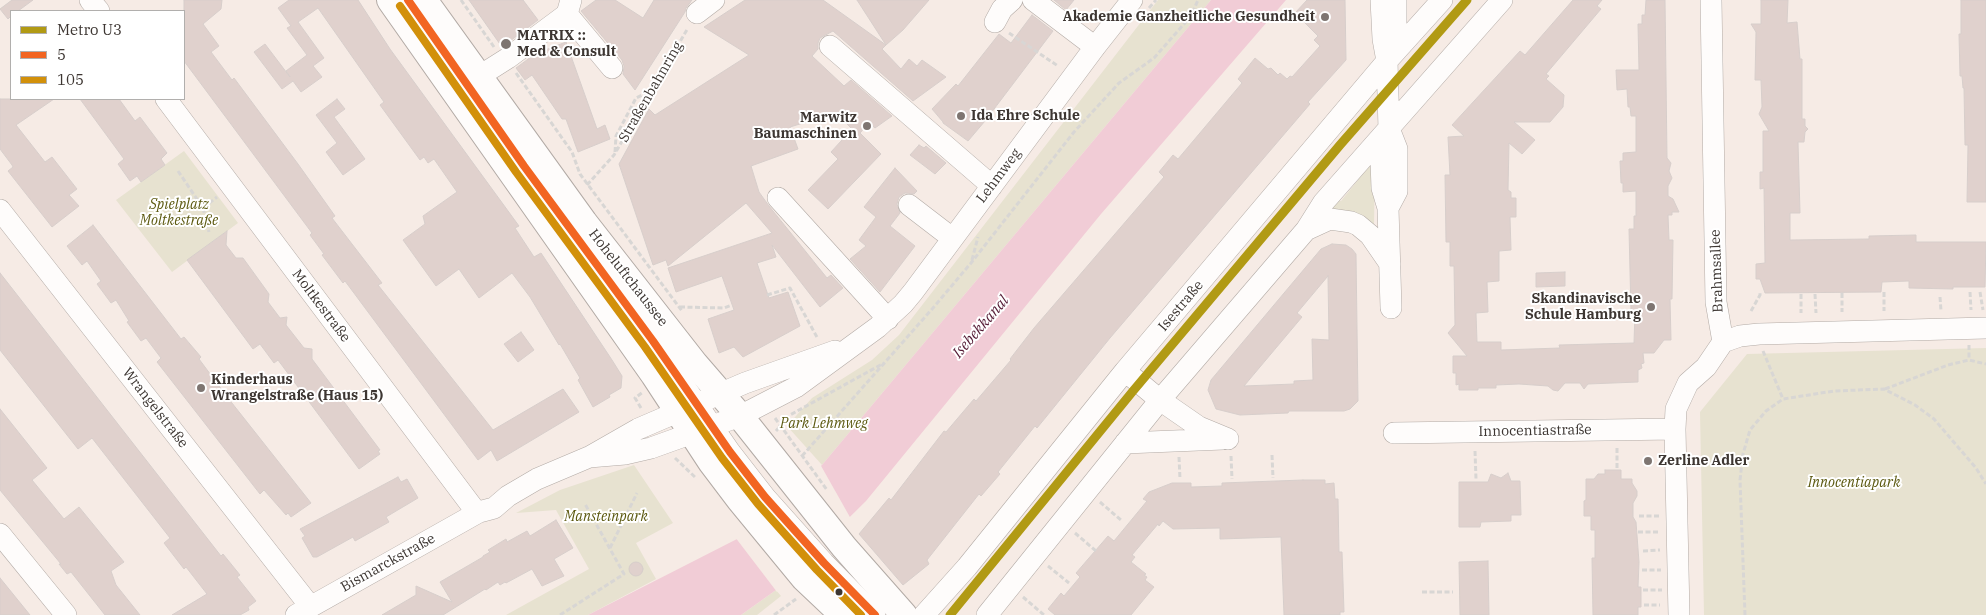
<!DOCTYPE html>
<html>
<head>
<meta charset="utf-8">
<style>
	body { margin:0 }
	#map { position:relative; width:1986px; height:615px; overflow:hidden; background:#f6ebe5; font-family:"IBM Plex Serif",serif }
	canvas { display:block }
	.legend { position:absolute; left:10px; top:10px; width:175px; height:90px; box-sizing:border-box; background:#fff; border:1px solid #b1afad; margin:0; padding:6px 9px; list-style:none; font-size:15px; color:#3d3632 }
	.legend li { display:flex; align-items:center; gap:10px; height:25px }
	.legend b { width:25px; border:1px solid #b1afad }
</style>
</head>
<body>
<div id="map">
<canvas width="1986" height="615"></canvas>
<ul class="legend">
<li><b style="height:6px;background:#b19a14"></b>Metro U3</li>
<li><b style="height:6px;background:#f26522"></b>5</li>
<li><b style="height:6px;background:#d2900a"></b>105</li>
</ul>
</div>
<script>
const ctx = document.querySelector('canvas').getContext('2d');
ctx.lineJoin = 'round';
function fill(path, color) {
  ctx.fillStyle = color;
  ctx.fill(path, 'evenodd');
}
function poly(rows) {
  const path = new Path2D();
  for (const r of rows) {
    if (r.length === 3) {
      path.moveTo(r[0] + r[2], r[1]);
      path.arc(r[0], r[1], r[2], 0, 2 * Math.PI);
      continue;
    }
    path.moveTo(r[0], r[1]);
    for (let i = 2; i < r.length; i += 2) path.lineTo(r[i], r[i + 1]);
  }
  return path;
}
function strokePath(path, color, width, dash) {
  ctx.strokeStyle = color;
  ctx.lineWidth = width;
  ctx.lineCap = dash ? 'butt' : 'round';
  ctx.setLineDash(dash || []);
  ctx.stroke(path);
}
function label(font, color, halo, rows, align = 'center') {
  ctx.font = font + ' "IBM Plex Serif",serif';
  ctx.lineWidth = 4;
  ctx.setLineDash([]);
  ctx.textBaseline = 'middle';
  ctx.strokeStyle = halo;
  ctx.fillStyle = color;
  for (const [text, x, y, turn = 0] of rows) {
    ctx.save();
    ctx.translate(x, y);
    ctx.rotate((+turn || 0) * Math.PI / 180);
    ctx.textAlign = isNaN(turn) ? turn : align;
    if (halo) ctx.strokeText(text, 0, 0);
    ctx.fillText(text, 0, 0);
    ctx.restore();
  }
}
fill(poly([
	[1158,0,1211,0,822,465,787,426,812,398,872,360,899,335],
	[184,151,238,223,172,272,116,200],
	[1375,154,1374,227,1331,209,1335,199,1341,201,1358,180,1357,174],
	[1986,348,1986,615,1704,615,1700,412,1747,354],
	[634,465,673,523,636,543,656,579,588,615,506,615,589,569,556,510,516,513,560,490],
	[776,590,781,596,757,615,741,615]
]), '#e7e2d0');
fill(poly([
	[1211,0,1286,0,1101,214,866,501,776,590,741,615,588,615,737,539,822,465]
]), '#f1ccd6');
fill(poly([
	[820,464,851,519,777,592,735,537]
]), '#f6ebe5');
const building = poly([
	[12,0,33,0,18,11,11,11,11,16,8,19,0,9,12,0],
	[184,0,222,0,221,9,203,24,219,46,211,52,232,80,234,78,298,164,335,216,332,218,382,283,378,285,493,430,563,389,579,412,497,461,491,450,478,460,345,281,343,283,322,255,324,254,310,235,312,233,184,61,184,0],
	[289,0,358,0,390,49,519,226,515,228,534,257,541,253,612,360,622,376,621,388,609,395,610,397,593,407,578,380,580,378,560,344,559,345,530,297,512,273,479,298,459,269,436,286,403,240,425,224,423,216,457,192,434,159,428,163,424,157,420,160,380,105,384,102,318,8,298,22,324,58,313,66,322,77,301,92,293,81,282,89,254,52,265,44,290,77,286,71,307,55,287,28,291,26,278,8,289,0],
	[469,0,523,0,538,20,502,47,469,0],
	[596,0,615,0,643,18,654,0,692,0,686,8,685,12,635,90,623,74,624,66,622,60,581,11,596,0],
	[745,0,823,0,886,45,882,49,901,69,909,59,917,66,922,60,946,77,913,101,833,31,820,38,818,43,818,49,812,56,844,86,851,80,892,116,875,128,869,123,860,133,881,154,828,209,808,190,838,159,831,152,852,129,836,113,790,127,798,149,751,166,759,192,769,206,827,278,831,275,843,288,820,307,772,245,776,257,757,263,769,298,788,292,800,326,743,357,734,347,719,353,708,319,734,310,722,276,676,292,668,268,772,233,746,203,668,266,666,260,653,265,619,164,649,109,655,115,749,55,704,27,745,0],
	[857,0,929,0,903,30,886,45,857,0],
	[1054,0,1074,0,1066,10,1054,0],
	[1307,0,1345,0,1346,60,1308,102,1310,104,1110,338,1046,417,1037,428,1035,426,998,472,1000,474,981,496,979,494,927,560,929,564,903,585,859,534,889,498,891,500,944,431,946,432,974,399,976,401,1011,360,1010,359,1034,328,1164,177,1159,172,1173,155,1178,159,1242,83,1238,79,1255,58,1268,69,1271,68,1278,75,1280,73,1287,79,1290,76,1292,77,1320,46,1314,40,1318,36,1295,13,1307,0],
	[1573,0,1602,0,1597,6,1601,9,1546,74,1549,76,1546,79,1564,95,1563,107,1550,122,1514,122,1535,140,1522,154,1509,143,1508,190,1511,192,1511,198,1516,198,1516,217,1510,217,1511,250,1499,251,1499,281,1487,282,1488,312,1476,313,1477,342,1501,342,1501,350,1560,348,1559,345,1634,343,1635,312,1631,312,1629,229,1634,229,1634,216,1636,216,1636,191,1623,192,1623,183,1621,183,1620,161,1623,161,1623,153,1636,152,1636,116,1631,116,1630,107,1628,107,1627,89,1617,90,1616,70,1639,70,1638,24,1642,24,1642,15,1645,15,1646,0,1665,0,1667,158,1671,163,1669,171,1672,178,1668,186,1668,196,1673,199,1679,212,1672,212,1672,215,1668,215,1669,240,1673,240,1672,299,1670,299,1671,340,1664,340,1654,353,1643,353,1644,363,1641,364,1642,368,1638,370,1638,382,1588,384,1584,389,1580,383,1565,383,1558,391,1553,390,1548,386,1519,384,1496,385,1496,388,1478,388,1478,390,1459,390,1459,384,1456,385,1456,373,1453,373,1453,356,1467,356,1448,333,1455,325,1454,266,1450,266,1450,242,1446,242,1445,175,1450,175,1448,137,1464,136,1452,125,1520,51,1525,55,1573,0],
	[1761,0,1788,0,1787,23,1797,22,1800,59,1802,59,1802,119,1805,119,1805,126,1808,129,1805,132,1804,142,1798,142,1800,213,1790,213,1790,240,1869,239,1869,236,1916,235,1916,242,1986,242,1985,287,1953,287,1953,289,1909,288,1909,281,1882,282,1881,292,1765,293,1760,279,1756,279,1756,264,1765,263,1764,188,1760,189,1760,172,1763,172,1763,131,1769,131,1759,114,1762,107,1761,80,1755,80,1756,32,1751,24,1761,24,1761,0],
	[1961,0,1986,0,1986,202,1967,202,1968,145,1965,145,1964,88,1963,88,1962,76,1960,76,1959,34,1961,34,1961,0],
	[1032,15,1053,31,985,121,968,141,943,123,943,122,932,109,956,84,958,86,999,34,1011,43,1032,15],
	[566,42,597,129,605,125,610,139,578,152,566,119,562,119,532,75,525,80,516,68,535,54,566,42],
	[0,99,54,99,16,125,45,162,52,157,77,189,69,195,79,206,52,227,8,171,13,167,12,165,0,149,0,99],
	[80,99,119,99,135,121,140,117,167,153,161,159,165,165,141,182,137,176,130,181,118,164,124,159,80,99],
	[337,99,345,109,334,117,365,159,343,175,326,152,337,143,316,115,337,99],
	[919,145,924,148,926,146,946,163,935,174,910,155,919,145],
	[895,168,917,191,914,194,905,193,899,197,897,204,900,213,890,226,915,246,880,292,850,259,866,246,859,240,876,217,864,207,895,168],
	[93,225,181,339,184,337,201,357,199,359,228,398,311,503,291,517,288,513,286,515,264,490,260,494,157,362,161,358,146,338,141,341,127,322,129,321,116,300,111,303,97,284,101,281,87,261,82,265,67,246,93,225],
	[227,231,226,245,236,258,243,258,269,294,268,302,280,318,287,317,286,325,304,348,312,349,312,359,380,450,378,451,380,454,359,469,278,360,274,363,260,344,253,349,187,260,227,231],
	[1332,244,1346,245,1352,249,1356,254,1358,401,1350,409,1344,411,1289,411,1288,413,1240,415,1216,409,1208,390,1211,380,1321,249,1332,244],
	[1328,276,1329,340,1312,339,1313,380,1294,381,1294,384,1244,386,1302,317,1297,313,1328,276],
	[1565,272,1565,286,1536,287,1536,273,1565,272],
	[0,273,221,556,223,554,240,575,237,577,256,601,248,607,249,610,240,615,172,615,207,594,186,567,184,569,164,543,170,538,92,438,78,449,0,350,0,273],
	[521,332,534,350,518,362,504,344,521,332],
	[0,409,47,468,32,480,64,519,79,507,124,562,111,571,116,585,140,615,105,615,71,572,67,574,59,564,61,564,0,490,0,409],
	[1605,470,1621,470,1621,479,1632,479,1632,483,1637,491,1637,496,1633,503,1633,517,1636,522,1639,562,1638,587,1641,587,1641,607,1638,607,1638,615,1593,615,1592,558,1595,558,1595,530,1591,530,1591,516,1584,516,1584,501,1586,500,1586,479,1594,479,1598,474,1605,474,1605,470],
	[1508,473,1511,481,1520,481,1521,515,1511,515,1511,521,1481,522,1480,527,1459,527,1459,482,1488,482,1491,474,1501,478,1508,473],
	[398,477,401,482,407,479,418,498,386,517,389,522,355,541,353,537,317,557,313,557,302,538,305,536,300,529,398,477],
	[1303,480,1325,480,1325,484,1334,483,1335,499,1338,499,1339,552,1342,552,1344,612,1340,612,1340,615,1284,615,1281,537,1220,539,1220,528,1173,529,1163,521,1159,526,1158,524,1132,555,1135,557,1131,562,1146,574,1144,575,1147,577,1145,580,1154,587,1131,615,1055,615,1048,609,1061,593,1064,596,1080,577,1076,573,1108,536,1114,541,1147,501,1143,499,1149,492,1172,483,1191,483,1191,487,1222,486,1222,483,1303,480],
	[556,520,573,548,554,559,564,576,542,586,532,569,506,583,505,582,500,585,498,582,486,590,485,589,443,615,382,615,416,595,416,586,452,602,440,582,483,557,483,556,490,552,488,550,506,539,507,542,527,531,530,536,556,520],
	[1488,561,1489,615,1460,615,1459,562,1488,561],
	[636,569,7],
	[0,578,30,615,0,615,0,578]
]);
fill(building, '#e0d1cd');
strokePath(building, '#d7cecb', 1);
const minor = poly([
	[90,0,99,11],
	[408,0,524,166,653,341,730,452,765,497,824,563,875,615],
	[1033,0,1095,47],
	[1381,0,1383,39,1387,61,1389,129,1381,161,1382,188,1388,208,1391,308],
	[697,13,714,0],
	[567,14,612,68],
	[995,22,1002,9,1012,0],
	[830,46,992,186],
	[1389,56,1396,36,1396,0],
	[478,77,508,58,567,14,571,0],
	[166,99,477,513],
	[778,198,888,319],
	[909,205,952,238],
	[1388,208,1397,191,1397,149,1390,131],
	[0,210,310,606],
	[1306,230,1330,219,1351,222,1358,225,1370,235,1390,264],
	[1723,342,1740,336,1759,334,1986,328],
	[1125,371,1160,400,1199,427,1228,439],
	[1394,433,1675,429],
	[1125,443,1223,439],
	[589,457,625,454,651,448,740,416,796,387,878,327,903,304,913,292,1095,47,1132,0],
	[0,534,66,615],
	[296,615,479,512,494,508,508,496,537,479,589,457,638,429,745,383,835,351],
	[924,615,967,567,1125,371,1387,61,1442,0],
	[987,615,1160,400,1306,230,1323,203,1502,0],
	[1679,615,1675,429,1676,409,1688,383,1706,367,1723,342,1716,302,1711,0]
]);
const major = poly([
	[390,0,654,375,711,462,739,499,804,578,843,615],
	[424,0,584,222,695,364,740,416,844,547,904,615]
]);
strokePath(minor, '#b2aaa5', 22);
strokePath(major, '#b2aaa5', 28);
strokePath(poly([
	[461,0,494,47],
	[1149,8,1156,0],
	[1009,33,1058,66],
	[516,73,572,152,580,174,682,311],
	[615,152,616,136,636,98,652,90],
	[178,171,203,208,217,197],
	[587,185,614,155,688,28],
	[203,208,209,232],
	[972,260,978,237],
	[1884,292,1884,311],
	[1970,292,1971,310],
	[1980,292,1983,310],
	[1842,293,1842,312],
	[1801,294,1801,313],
	[1815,294,1816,313],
	[767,295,790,288,818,339],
	[1940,297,1941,311],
	[680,307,724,308,732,305],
	[1751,311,1760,295,1760,291],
	[1969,345,1969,360],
	[1763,351,1783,399],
	[1885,389,1948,365,1969,360,1986,364],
	[641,408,635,398,643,392],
	[775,418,827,490],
	[776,431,790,415,884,363],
	[1617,448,1617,468],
	[1475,451,1476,479],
	[1272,455,1273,478],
	[802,456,933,308,971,263,1074,132,1119,83,1154,58,1191,16,1198,0],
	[1231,456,1232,479],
	[1179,457,1180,479],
	[675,458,696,478],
	[1100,502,1122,521],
	[1639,516,1659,516],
	[1638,532,1660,532],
	[1075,533,1096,551],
	[610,548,637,493],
	[1643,551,1660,550],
	[1048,566,1069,583],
	[1642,570,1661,570],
	[1643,590,1662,590],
	[1422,592,1453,592],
	[1023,597,1044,615],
	[1644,605,1660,605],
	[560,615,624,574,585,504],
	[774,615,796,599],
	[1745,615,1740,480,1743,454,1750,430,1766,411,1783,399,1834,391,1884,389,1915,405,1934,419,1976,468,1986,484]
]), '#d8d6d4', 3, [5, 2.5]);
strokePath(minor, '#fefcfb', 21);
strokePath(major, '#fefcfb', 26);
strokePath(poly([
	[408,0,524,166,653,341,730,452,765,497,824,563,875,615]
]), '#f26522', 8);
strokePath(poly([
	[400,6,516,172,645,347,722,458,758,504,817,570,861,615]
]), '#d2900a', 8);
strokePath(poly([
	[950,615,1133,391,1340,145,1467,0]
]), '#b19a14', 9);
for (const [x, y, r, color] of [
	[1325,17,5,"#7e7571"],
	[506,44,6,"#7e7571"],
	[961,116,5,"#7e7571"],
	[867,126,5,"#7e7571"],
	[1651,307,5,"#7e7571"],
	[201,388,5,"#7e7571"],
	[1648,461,5,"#7e7571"],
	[839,592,4.5,"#3d3632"]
]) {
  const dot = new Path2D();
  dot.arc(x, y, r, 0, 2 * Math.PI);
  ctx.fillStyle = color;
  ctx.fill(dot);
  strokePath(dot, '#fff', 2);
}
label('bold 14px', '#3d3632', '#fff', [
	["Akademie Ganzheitliche Gesundheit",1315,17,"right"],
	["MATRIX ::",517,36],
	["Med & Consult",517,52],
	["Ida Ehre Schule",971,116],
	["Marwitz",857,118,"right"],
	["Baumaschinen",857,134,"right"],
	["Skandinavische",1641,299,"right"],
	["Schule Hamburg",1641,315,"right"],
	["Kinderhaus",211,380],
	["Wrangelstraße (Haus 15)",211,396],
	["Zerline Adler",1658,461]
], 'left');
label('14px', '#3d3632', '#fff', [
	["Straßenbahnring",651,92,-60],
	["Lehmweg",999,176,-53],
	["Brahmsallee",1717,271,-92],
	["Hoheluftchaussee",628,278,52],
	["Moltkestraße",321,306,53],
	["Isestraße",1181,306,-50],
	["Wrangelstraße",155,408,52],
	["Innocentiastraße",1535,431,-1],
	["Bismarckstraße",388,563,-29]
]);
label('italic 14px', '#5c5910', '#fff', [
	["Spielplatz",179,205],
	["Moltkestraße",179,221],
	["Park Lehmweg",824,424],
	["Innocentiapark",1854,483],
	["Mansteinpark",606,517]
]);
label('italic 15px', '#541a34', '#fff', [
	["Isebekkanal",981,327,-49]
]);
</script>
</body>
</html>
